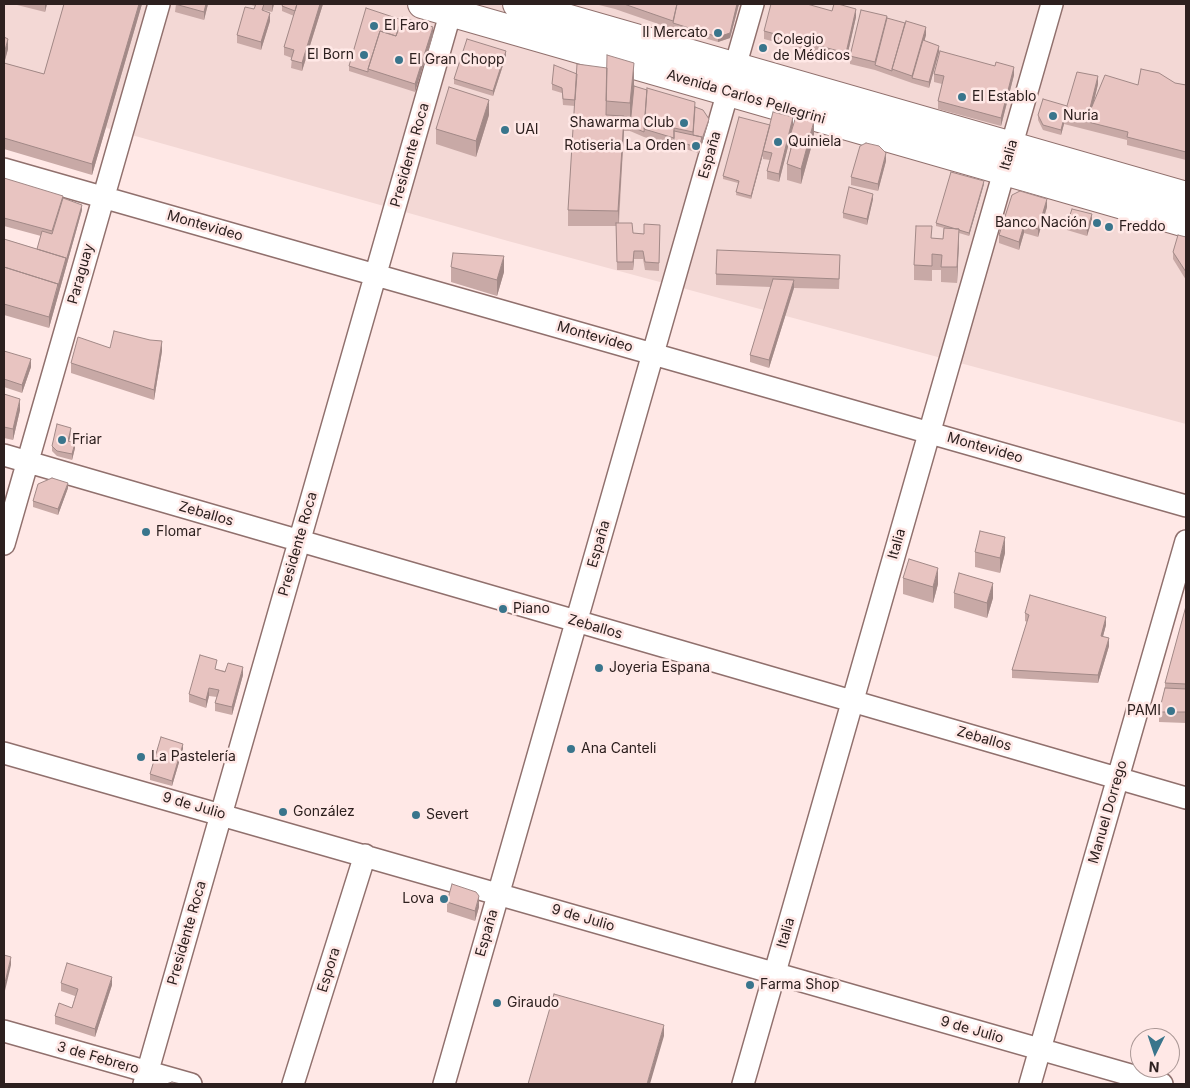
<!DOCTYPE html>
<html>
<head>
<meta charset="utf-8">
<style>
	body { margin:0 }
	#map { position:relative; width:1190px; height:1088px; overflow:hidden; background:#ffe8e6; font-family:Inter,sans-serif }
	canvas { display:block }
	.frame { position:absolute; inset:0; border:5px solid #2d201f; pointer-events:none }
	.north { position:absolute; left:1130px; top:1028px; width:50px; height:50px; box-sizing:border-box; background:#ffe8e6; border:1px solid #ab9896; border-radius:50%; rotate:184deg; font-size:14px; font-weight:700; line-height:20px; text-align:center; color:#2d201f }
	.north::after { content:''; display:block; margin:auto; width:18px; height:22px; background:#39758c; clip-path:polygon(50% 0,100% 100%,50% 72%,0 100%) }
</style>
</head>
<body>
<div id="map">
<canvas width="1190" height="1088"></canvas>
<div class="frame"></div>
<div class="north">N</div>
</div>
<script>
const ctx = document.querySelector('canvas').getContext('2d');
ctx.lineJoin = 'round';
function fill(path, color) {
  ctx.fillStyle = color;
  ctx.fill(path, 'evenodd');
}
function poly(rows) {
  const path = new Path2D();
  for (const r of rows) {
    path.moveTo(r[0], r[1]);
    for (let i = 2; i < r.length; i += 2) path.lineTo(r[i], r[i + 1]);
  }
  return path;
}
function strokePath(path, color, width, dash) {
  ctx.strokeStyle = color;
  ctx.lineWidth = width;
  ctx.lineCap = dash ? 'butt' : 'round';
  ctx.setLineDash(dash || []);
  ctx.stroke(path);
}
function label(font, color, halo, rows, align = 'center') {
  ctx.font = font + ' Inter,sans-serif';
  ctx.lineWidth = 5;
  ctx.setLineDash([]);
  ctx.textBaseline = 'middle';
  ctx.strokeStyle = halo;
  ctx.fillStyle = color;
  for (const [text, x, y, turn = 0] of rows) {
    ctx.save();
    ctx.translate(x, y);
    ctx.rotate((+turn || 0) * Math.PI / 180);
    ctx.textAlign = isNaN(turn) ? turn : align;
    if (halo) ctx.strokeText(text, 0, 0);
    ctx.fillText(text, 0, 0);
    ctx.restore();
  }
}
fill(poly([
	[4,4,1186,4,1186,424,508,241,4,99]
]), '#f3d8d5');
const minor = poly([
	[4,169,1186,506],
	[4,455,1186,798],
	[4,544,159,4],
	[4,753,1162,1084],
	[4,1031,191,1084],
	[144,1084,453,4],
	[293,1084,365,855],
	[444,1084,753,4],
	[743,1084,1052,4],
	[1030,1084,1186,541]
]);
const major = poly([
	[422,4,1186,223],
	[517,4,1186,196]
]);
strokePath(minor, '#90706d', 24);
strokePath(major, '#90706d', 30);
strokePath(minor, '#fff', 21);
strokePath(major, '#fff', 28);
fill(poly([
	[13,4,47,4,45,12],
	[64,4,142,4,92,175,4,149,4,37,8,49,4,63,44,74],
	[176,4,208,4,204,20,175,12],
	[248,4,274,4,272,12,264,10,264,11,270,21,261,50,237,43,237,35,254,9,255,6],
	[323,4,302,71,291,68,292,58,284,55,284,47,294,16,282,11,282,6],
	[595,4,739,4,730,38,718,42,673,29,615,9],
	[832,11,856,17,846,61,764,39,764,31],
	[887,18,926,35,924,41,939,52,929,88,912,83,875,70,850,64,850,56],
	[433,35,415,92,349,71,349,66],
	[506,56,493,96,454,84,454,79],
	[995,66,1014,75,1001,126,938,109,938,101,942,84,934,82,934,74],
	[577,74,634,86,695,107,709,121,699,153,644,137,630,131,624,131,619,223,633,233,644,234,660,225,659,271,645,270,643,259,634,259,633,270,617,270,616,226,568,226,568,210,575,106,563,105,562,93,552,90,552,84],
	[1175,83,1186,85,1186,160,1127,145,1127,140,1064,124,1061,135,1043,130,1038,120,1038,115,1067,106,1098,84,1093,105,1138,85],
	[489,115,476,157,436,144,436,129],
	[793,124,814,137,801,184,787,180,787,164,790,151,790,139,779,182,767,179,767,171,770,160,763,159,763,154,751,199,736,195,738,183,723,179,723,176,770,125],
	[886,161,878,191,851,185,851,177],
	[4,178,63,198,82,210,49,328,4,315,4,320,4,239,37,249,41,236,4,226],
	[984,184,969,236,959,233,957,283,941,282,941,270,932,270,932,281,914,280,914,265,932,238,943,239,944,228,936,226,936,223],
	[873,199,867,225,843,218,843,213],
	[1047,207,1038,237,1024,233,1019,250,999,243,999,235],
	[1092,220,1087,236,1067,230,1067,224],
	[1185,237,1186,237,1186,280,1173,259,1173,252],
	[840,265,839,289,794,288,769,368,750,362,750,355,771,287,716,285,716,274],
	[451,267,504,272,497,296,451,282],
	[110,348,162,351,154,400,71,373,71,363],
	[4,351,31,367,22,393,4,387],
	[4,394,20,410,13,440,4,438],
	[71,433,69,441,75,448,72,460,57,456,52,451,52,446],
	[68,488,58,515,33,507,33,501],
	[975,552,1005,553,1000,573,975,567],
	[903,578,938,584,933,603,903,594],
	[954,593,993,598,987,618,954,608],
	[1186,606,1186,723,1159,722,1159,712,1165,688,1165,683],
	[1025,613,1106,625,1103,636,1109,646,1098,683,1012,678,1012,670,1027,622,1025,621],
	[216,669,243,675,232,715,215,711,215,703,217,697,209,696,206,708,189,702,189,694],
	[183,749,172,786,150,780,150,774],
	[447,902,479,907,475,921,447,912],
	[61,983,112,985,95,1037,55,1024,55,1016,72,1008,75,996,61,991]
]), '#c8a9a6');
fill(poly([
	[45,4,47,4,45,12],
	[139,4,142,4,92,175,92,164],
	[206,4,208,4,204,20,204,12],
	[272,4,274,4,272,12],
	[320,4,323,4,302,71,302,63],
	[737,4,739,4,730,38,718,42,718,37],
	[856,9,856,17,846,61,846,53],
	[270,13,270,21,261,50,261,42],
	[433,27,433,35,415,92,415,84],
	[926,27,926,35,914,79,912,78,912,76],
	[8,39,8,49,4,64,4,54],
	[939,46,939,52,929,88,929,82],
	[506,51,506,56,493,96,493,91],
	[634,63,634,92,630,132,630,103],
	[1014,67,1014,75,1001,126,1001,118],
	[1098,76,1098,84,1089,122,1088,116],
	[489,100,489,115,476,157,476,141],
	[624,116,624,131,618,226,618,211],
	[793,117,793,125,790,136,790,139,779,182,779,174],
	[709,119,709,121,699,153,699,148],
	[1064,119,1064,124,1061,135,1061,130],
	[814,121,814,137,801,184,801,169],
	[763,151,763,154,751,199,751,196],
	[886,153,886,161,878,191,878,184],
	[984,181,984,184,969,236,969,233],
	[873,194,873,199,867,225,867,219],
	[1047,199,1047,207,1038,237,1038,229],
	[82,205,82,210,49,328,49,317],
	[1092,214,1092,220,1087,236,1087,230],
	[1024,225,1024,233,1019,250,1019,242],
	[959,229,959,245,957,283,957,267],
	[634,251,634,259,633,270,633,262],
	[504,256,504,272,497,296,497,280],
	[794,280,794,288,769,368,769,360],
	[162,341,162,351,154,400,154,390],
	[31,359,31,367,22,393,22,385],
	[20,399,20,410,13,440,13,429],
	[71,428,71,433,68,446,68,441],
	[75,443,75,448,72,460,72,454],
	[68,483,68,488,58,515,58,509],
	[1005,537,1005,553,1000,573,1000,558],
	[938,568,938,584,933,603,933,587],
	[993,583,993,598,987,618,987,603],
	[1106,617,1106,625,1101,644,1101,636],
	[1109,638,1109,646,1098,683,1098,675],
	[243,667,243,675,232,715,232,707],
	[209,688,209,696,206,708,206,700],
	[183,744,183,749,172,786,172,781],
	[479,896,479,907,475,921,475,911],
	[11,957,11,965,4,995,4,987],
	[112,977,112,985,95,1037,95,1029],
	[664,1025,664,1036,650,1084,647,1084]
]), '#a28987');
const building = poly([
	[64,4,139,4,92,164,4,138,4,63,44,74,64,4],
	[175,4,206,4,204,12,175,4],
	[256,4,264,4,262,10,270,13,261,42,237,35,245,7,254,9,256,4],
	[283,4,297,4,295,11,282,6,283,4],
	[297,4,320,4,302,63,291,60,294,50,284,47,297,4],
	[624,4,677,4,673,21,624,4],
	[677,4,737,4,730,33,718,37,673,23,677,4],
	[771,4,807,4,832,11,834,4,838,4,856,9,846,53,764,31,771,4],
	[366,8,402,20,396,36,380,31,368,69,368,72,349,66,366,8],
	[861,10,887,16,875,62,850,56,861,10],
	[402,17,433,27,415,84,368,69,380,31,396,36,402,17],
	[887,18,905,23,892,69,892,71,875,65,887,18],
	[906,21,926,27,912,76,892,69,906,21],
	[4,37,8,39,4,54,4,37],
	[467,39,506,51,493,91,454,79,467,39],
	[923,40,939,46,929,82,912,78,923,40],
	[940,51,995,66,996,62,1014,67,1001,118,938,101,944,76,934,74,940,51],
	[607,55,634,63,630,103,606,101,607,55],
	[577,64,607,68,606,115,624,116,618,211,568,210,577,64],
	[554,65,577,74,575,100,563,99,562,88,552,84,554,65],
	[1141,69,1159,73,1175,83,1186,85,1186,152,1127,137,1128,132,1064,116,1077,72,1098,76,1088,116,1105,75,1138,85,1141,69],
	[634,86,647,90,644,132,630,126,634,86],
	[449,87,489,100,476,141,436,129,449,87],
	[647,88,695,102,693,132,674,128,674,138,644,129,647,88],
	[1043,99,1067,106,1061,130,1043,125,1038,115,1043,99],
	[695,107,703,110,709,119,702,139,702,137,693,135,695,107],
	[773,112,793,117,779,174,767,171,772,153,763,151,773,112],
	[796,116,814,121,801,169,787,164,794,137,790,136,796,116],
	[739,117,770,125,751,196,736,192,739,181,723,176,739,117],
	[674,131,702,137,699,148,674,140,674,131],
	[866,143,879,146,886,153,878,184,851,177,860,146,866,143],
	[951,172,984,181,969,233,959,230,959,229,956,229,936,223,951,172],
	[4,178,63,196,52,231,4,218,4,178],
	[849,187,873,194,867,219,843,213,849,187],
	[1020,191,1047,199,1038,229,1024,225,1019,242,999,235,1012,195,1020,191],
	[63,198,82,205,66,261,66,258,37,249,42,231,52,234,63,198],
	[1072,209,1092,214,1087,230,1067,224,1072,209],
	[616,223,632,223,633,233,644,234,644,224,660,225,659,263,645,262,643,251,634,251,633,262,617,262,616,223],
	[916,226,932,226,931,238,943,239,944,228,959,229,957,267,941,267,942,255,932,254,932,266,914,265,916,226],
	[1178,235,1186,237,1186,272,1173,252,1178,235],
	[4,239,66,258,58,286,58,284,4,267,4,239],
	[717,250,840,255,839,279,716,274,717,250],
	[453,253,504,256,497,280,451,267,453,253],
	[4,267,58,284,49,317,4,304,4,267],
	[773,279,794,280,769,360,750,355,773,279],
	[114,331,150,340,162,341,154,390,71,363,78,337,110,348,114,331],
	[4,351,31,359,22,385,4,379,4,351],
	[4,394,20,399,13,429,4,427,4,394],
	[57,424,71,428,68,441,75,443,72,454,57,451,52,446,57,424],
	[52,478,68,483,58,509,33,501,38,484,52,478],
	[980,531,1005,537,1000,558,975,552,980,531],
	[909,559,938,568,933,587,903,578,909,559],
	[959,573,993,583,987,603,954,593,959,573],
	[1030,595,1106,617,1101,636,1109,638,1098,675,1012,670,1029,615,1025,613,1030,595],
	[1186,606,1186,684,1165,683,1186,606],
	[200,655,217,660,215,669,225,672,228,663,243,667,232,707,215,703,219,690,209,688,206,700,189,694,200,655],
	[1165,688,1186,689,1186,712,1159,712,1165,688],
	[161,737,183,744,172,781,150,774,161,737],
	[452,884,476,892,479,896,475,911,447,902,452,884],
	[4,955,11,957,4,987,4,955],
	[67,963,112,977,95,1029,55,1016,59,1003,72,1008,78,989,61,983,67,963],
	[554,994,664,1025,647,1084,528,1084,554,994],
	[172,1082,181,1084,166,1084,172,1082]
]);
fill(building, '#e8c4c1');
strokePath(building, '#a28987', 1);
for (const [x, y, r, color] of [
	[374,26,5,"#39758c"],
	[718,33,5,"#39758c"],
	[763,48,5,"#39758c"],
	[364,55,5,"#39758c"],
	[399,60,5,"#39758c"],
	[962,97,5,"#39758c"],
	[1053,116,5,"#39758c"],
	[684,123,5,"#39758c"],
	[505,130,5,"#39758c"],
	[778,142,5,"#39758c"],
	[696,146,5,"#39758c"],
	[1097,223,5,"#39758c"],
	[1109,227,5,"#39758c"],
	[62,440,5,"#39758c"],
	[146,532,5,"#39758c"],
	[503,609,5,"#39758c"],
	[599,668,5,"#39758c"],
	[1171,711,5,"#39758c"],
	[571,749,5,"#39758c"],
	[141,757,5,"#39758c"],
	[283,812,5,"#39758c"],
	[416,815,5,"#39758c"],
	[444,899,5,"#39758c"],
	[750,985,5,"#39758c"],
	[497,1003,5,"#39758c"]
]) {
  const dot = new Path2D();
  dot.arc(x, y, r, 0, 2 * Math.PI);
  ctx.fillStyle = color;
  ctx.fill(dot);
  strokePath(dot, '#ffe8e6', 2);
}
label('14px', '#2d201f', '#ffe8e6', [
	["El Faro",384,26],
	["Il Mercato",708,33,"right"],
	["Colegio",773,40],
	["de Médicos",773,56],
	["El Born",354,55,"right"],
	["El Gran Chopp",409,60],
	["El Establo",972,97],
	["Nuria",1063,116],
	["Shawarma Club",674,123,"right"],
	["UAI",515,130],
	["Quiniela",788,142],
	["Rotiseria La Orden",686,146,"right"],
	["Banco Nación",1087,223,"right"],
	["Freddo",1119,227],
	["Friar",72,440],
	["Flomar",156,532],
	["Piano",513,609],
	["Joyeria Espana",609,668],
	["PAMI",1161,711,"right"],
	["Ana Canteli",581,749],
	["La Pastelería",151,757],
	["González",293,812],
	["Severt",426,815],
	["Lova",434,899,"right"],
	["Farma Shop",760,985],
	["Giraudo",507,1003]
], 'left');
label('14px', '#2d201f', '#ffe8e6', [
	["Avenida Carlos Pellegrini",746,97,16],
	["Presidente Roca",410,155,-74],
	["España",710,155,-74],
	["Italia",1009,155,-74],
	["Montevideo",205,226,16],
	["Paraguay",81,274,-74],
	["Montevideo",595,337,16],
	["Montevideo",985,448,16],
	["Zeballos",206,514,16],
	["Presidente Roca",298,544,-74],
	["España",599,544,-74],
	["Italia",897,544,-74],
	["Zeballos",595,627,16],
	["Zeballos",984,739,16],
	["9 de Julio",194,806,16],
	["Manuel Dorrego",1108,812,-74],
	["9 de Julio",583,918,16],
	["Presidente Roca",187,933,-74],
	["España",487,933,-74],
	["Italia",786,933,-74],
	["Espora",329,970,-73],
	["9 de Julio",972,1030,16],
	["3 de Febrero",98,1058,16]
]);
</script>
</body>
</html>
